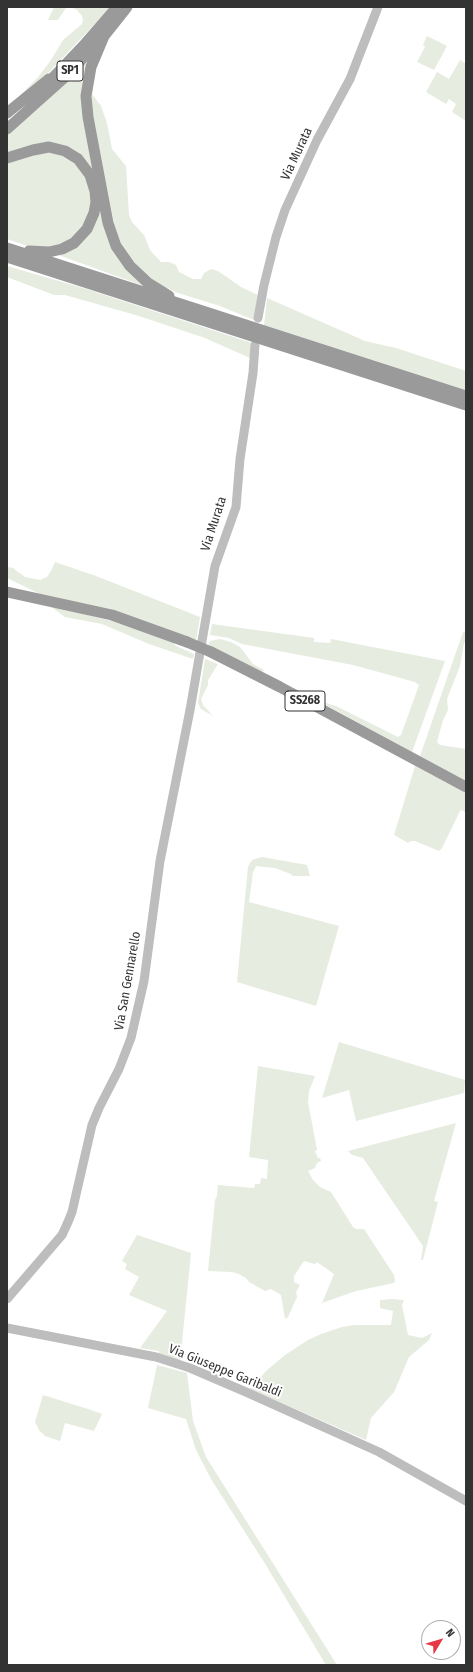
<!DOCTYPE html>
<html>
<head>
<meta charset="utf-8">
<style>
	body { margin:0 }
	#map { position:relative; width:473px; height:1672px; overflow:hidden; background:#fff; font-family:"Fira Sans Condensed",sans-serif }
	canvas { display:block }
	.frame { position:absolute; inset:0; border:8px solid #333; pointer-events:none }
	.north { position:absolute; left:421px; top:1620px; width:40px; height:40px; box-sizing:border-box; background:#fff; border:1px solid #adadad; border-radius:50%; rotate:52deg; font-size:11px; font-weight:700; line-height:16px; text-align:center; color:#333 }
	.north::after { content:''; display:block; margin:auto; width:14px; height:18px; background:#e63946; clip-path:polygon(50% 0,100% 100%,50% 72%,0 100%) }
</style>
</head>
<body>
<div id="map">
<canvas width="473" height="1672"></canvas>
<div class="frame"></div>
<div class="north">N</div>
</div>
<script>
const ctx = document.querySelector('canvas').getContext('2d');
ctx.lineJoin = 'round';
function fill(path, color) {
  ctx.fillStyle = color;
  ctx.fill(path, 'evenodd');
}
function poly(rows) {
  const path = new Path2D();
  for (const r of rows) {
    path.moveTo(r[0], r[1]);
    for (let i = 2; i < r.length; i += 2) path.lineTo(r[i], r[i + 1]);
  }
  return path;
}
function strokePath(path, color, width, dash) {
  ctx.strokeStyle = color;
  ctx.lineWidth = width;
  ctx.lineCap = dash ? 'butt' : 'round';
  ctx.setLineDash(dash || []);
  ctx.stroke(path);
}
function label(font, color, halo, rows, align = 'center') {
  ctx.font = font + ' "Fira Sans Condensed",sans-serif';
  ctx.lineWidth = 4;
  ctx.setLineDash([]);
  ctx.textBaseline = 'middle';
  ctx.strokeStyle = halo;
  ctx.fillStyle = color;
  for (const [text, x, y, turn = 0] of rows) {
    ctx.save();
    ctx.translate(x, y);
    ctx.rotate((+turn || 0) * Math.PI / 180);
    ctx.textAlign = isNaN(turn) ? turn : align;
    if (halo) ctx.strokeText(text, 0, 0);
    ctx.fillText(text, 0, 0);
    ctx.restore();
  }
}
fill(poly([
	[54,7,70,7,66,8,58,20,48,20],
	[71,7,111,7,33,89,13,103,39,76,51,60,63,40,82,24,83,20,82,16,77,10],
	[427,36,447,46,434,70,417,62,425,47,423,45],
	[93,52,86,93,110,234,152,289,53,253,87,234,95,180,61,148,7,155,7,134,40,107,70,78],
	[460,60,466,64,466,121,452,112,456,104,449,99,446,104,426,92,437,72,449,79],
	[92,94,101,106,107,123,112,149,126,166,129,215,132,222,144,235,150,250,161,262,169,262,176,265,179,272,193,279,201,279,204,273,211,269,218,271,241,287,258,295,254,320,220,306,178,293,154,282,140,269,130,257,121,243,114,224,92,109],
	[39,151,59,154,76,164,88,180,92,206,83,230,61,246,36,249,7,239,7,161],
	[7,266,83,288,252,343,250,358,205,338,139,316,65,295,54,295,7,277],
	[267,298,365,341,396,348,466,371,466,390,264,325],
	[55,562,96,576,200,617,196,641,40,594,7,578,7,567,13,568,25,577,40,580,47,577,51,571],
	[50,606,112,621,172,641,176,646,194,654,193,659,149,644,102,624,65,617],
	[212,624,314,638,314,642,330,643,331,639,445,661,412,752,319,701,336,706,398,737,401,735,419,685,415,682,353,665,242,644,229,638,210,635],
	[463,632,466,633,466,640,464,643,460,666,447,699,448,710,443,720,437,742,440,745,466,749,466,781,420,756],
	[220,639,231,642,240,647,253,664,264,670,262,672,208,647,210,641],
	[205,659,218,664,208,680,208,685,201,699,203,705,213,716,201,709,198,703],
	[415,766,466,793,466,813,462,810,460,811,442,848,439,851,415,841,411,841,408,843,394,835],
	[262,857,307,865,310,876,293,876,291,874,275,868,256,866,253,872,249,902,339,926,316,1006,237,982,248,867,252,860],
	[339,1042,465,1080,464,1093,356,1121,349,1090,322,1098],
	[258,1066,315,1076,309,1091,308,1102,317,1150,315,1151,318,1158,320,1158,321,1161,317,1163,315,1168,308,1171,313,1180,320,1187,331,1192,353,1227,356,1229,364,1229,394,1275,395,1280,394,1283,356,1291,322,1303,334,1274,317,1262,315,1264,304,1261,294,1276,294,1282,300,1285,296,1292,297,1297,288,1317,285,1319,281,1295,278,1293,271,1289,265,1291,249,1282,246,1278,239,1274,232,1272,208,1271,215,1200,217,1196,218,1185,254,1188,255,1184,260,1184,261,1178,267,1179,268,1160,249,1157],
	[456,1123,434,1201,438,1202,423,1260,421,1260,423,1246,363,1158,352,1155,348,1151],
	[137,1235,191,1253,180,1362,158,1355,159,1351,140,1348,167,1311,129,1295,139,1277,125,1269,127,1264,122,1261],
	[392,1299,404,1300,402,1305,408,1335,422,1338,432,1333,429,1340,409,1357,394,1392,371,1418,366,1440,250,1389,266,1371,285,1355,308,1340,321,1334,342,1327,355,1325,391,1325,393,1311,380,1308,380,1300],
	[157,1365,187,1373,193,1421,206,1457,337,1665,326,1665,264,1562,211,1479,196,1450,186,1419,148,1408],
	[43,1395,88,1409,102,1414,94,1431,65,1423,60,1441,45,1436,39,1430,35,1422]
]), '#e6ecdf');
strokePath(poly([
	[258,318,264,285,276,237,285,210,317,140,350,79,378,7],
	[7,1299,62,1235,68,1222,72,1212,92,1125,99,1108,119,1069,131,1038,144,981,160,861,190,710,215,566,236,507,240,459,253,373,255,345],
	[7,1328,156,1357,190,1368,246,1392,379,1452,466,1501]
]), '#bdbdbd', 9);
strokePath(poly([
	[104,36,91,67,86,96,88,117,108,223,116,246,130,266,148,283,169,296],
	[45,86,84,45,117,7],
	[7,113,49,79],
	[7,129,64,78,104,36,127,7],
	[7,158,33,150,49,147,65,151,78,159,90,175,95,191,96,202,94,213,87,229,74,243,62,249,49,252,29,251],
	[7,248,466,396],
	[7,257,466,405],
	[7,592,112,615,187,642],
	[211,652,280,687,466,787]
]), '#9a9a9a', 11);
strokePath(poly([
	[187,642,211,652]
]), '#9a9a9a', 11);
for (const [x, y, w] of [
	[70,71,26],
	[305,701,40]
]) {
  const box = new Path2D();
  box.roundRect(x - w / 2, y - 10, w, 20, 3);
  ctx.fillStyle = '#fff';
  ctx.fill(box);
  strokePath(box, '#333', 1);
}
label('bold 12px', '#333', null, [
	["SP1",70,71],
	["SS268",305,701]
]);
label('13px', '#333', '#fff', [
	["Via Murata",297,154,-65],
	["Via Murata",214,524,-72],
	["Via San Gennarello",128,981,-80],
	["Via Giuseppe Garibaldi",225,1371,22]
]);
</script>
</body>
</html>
